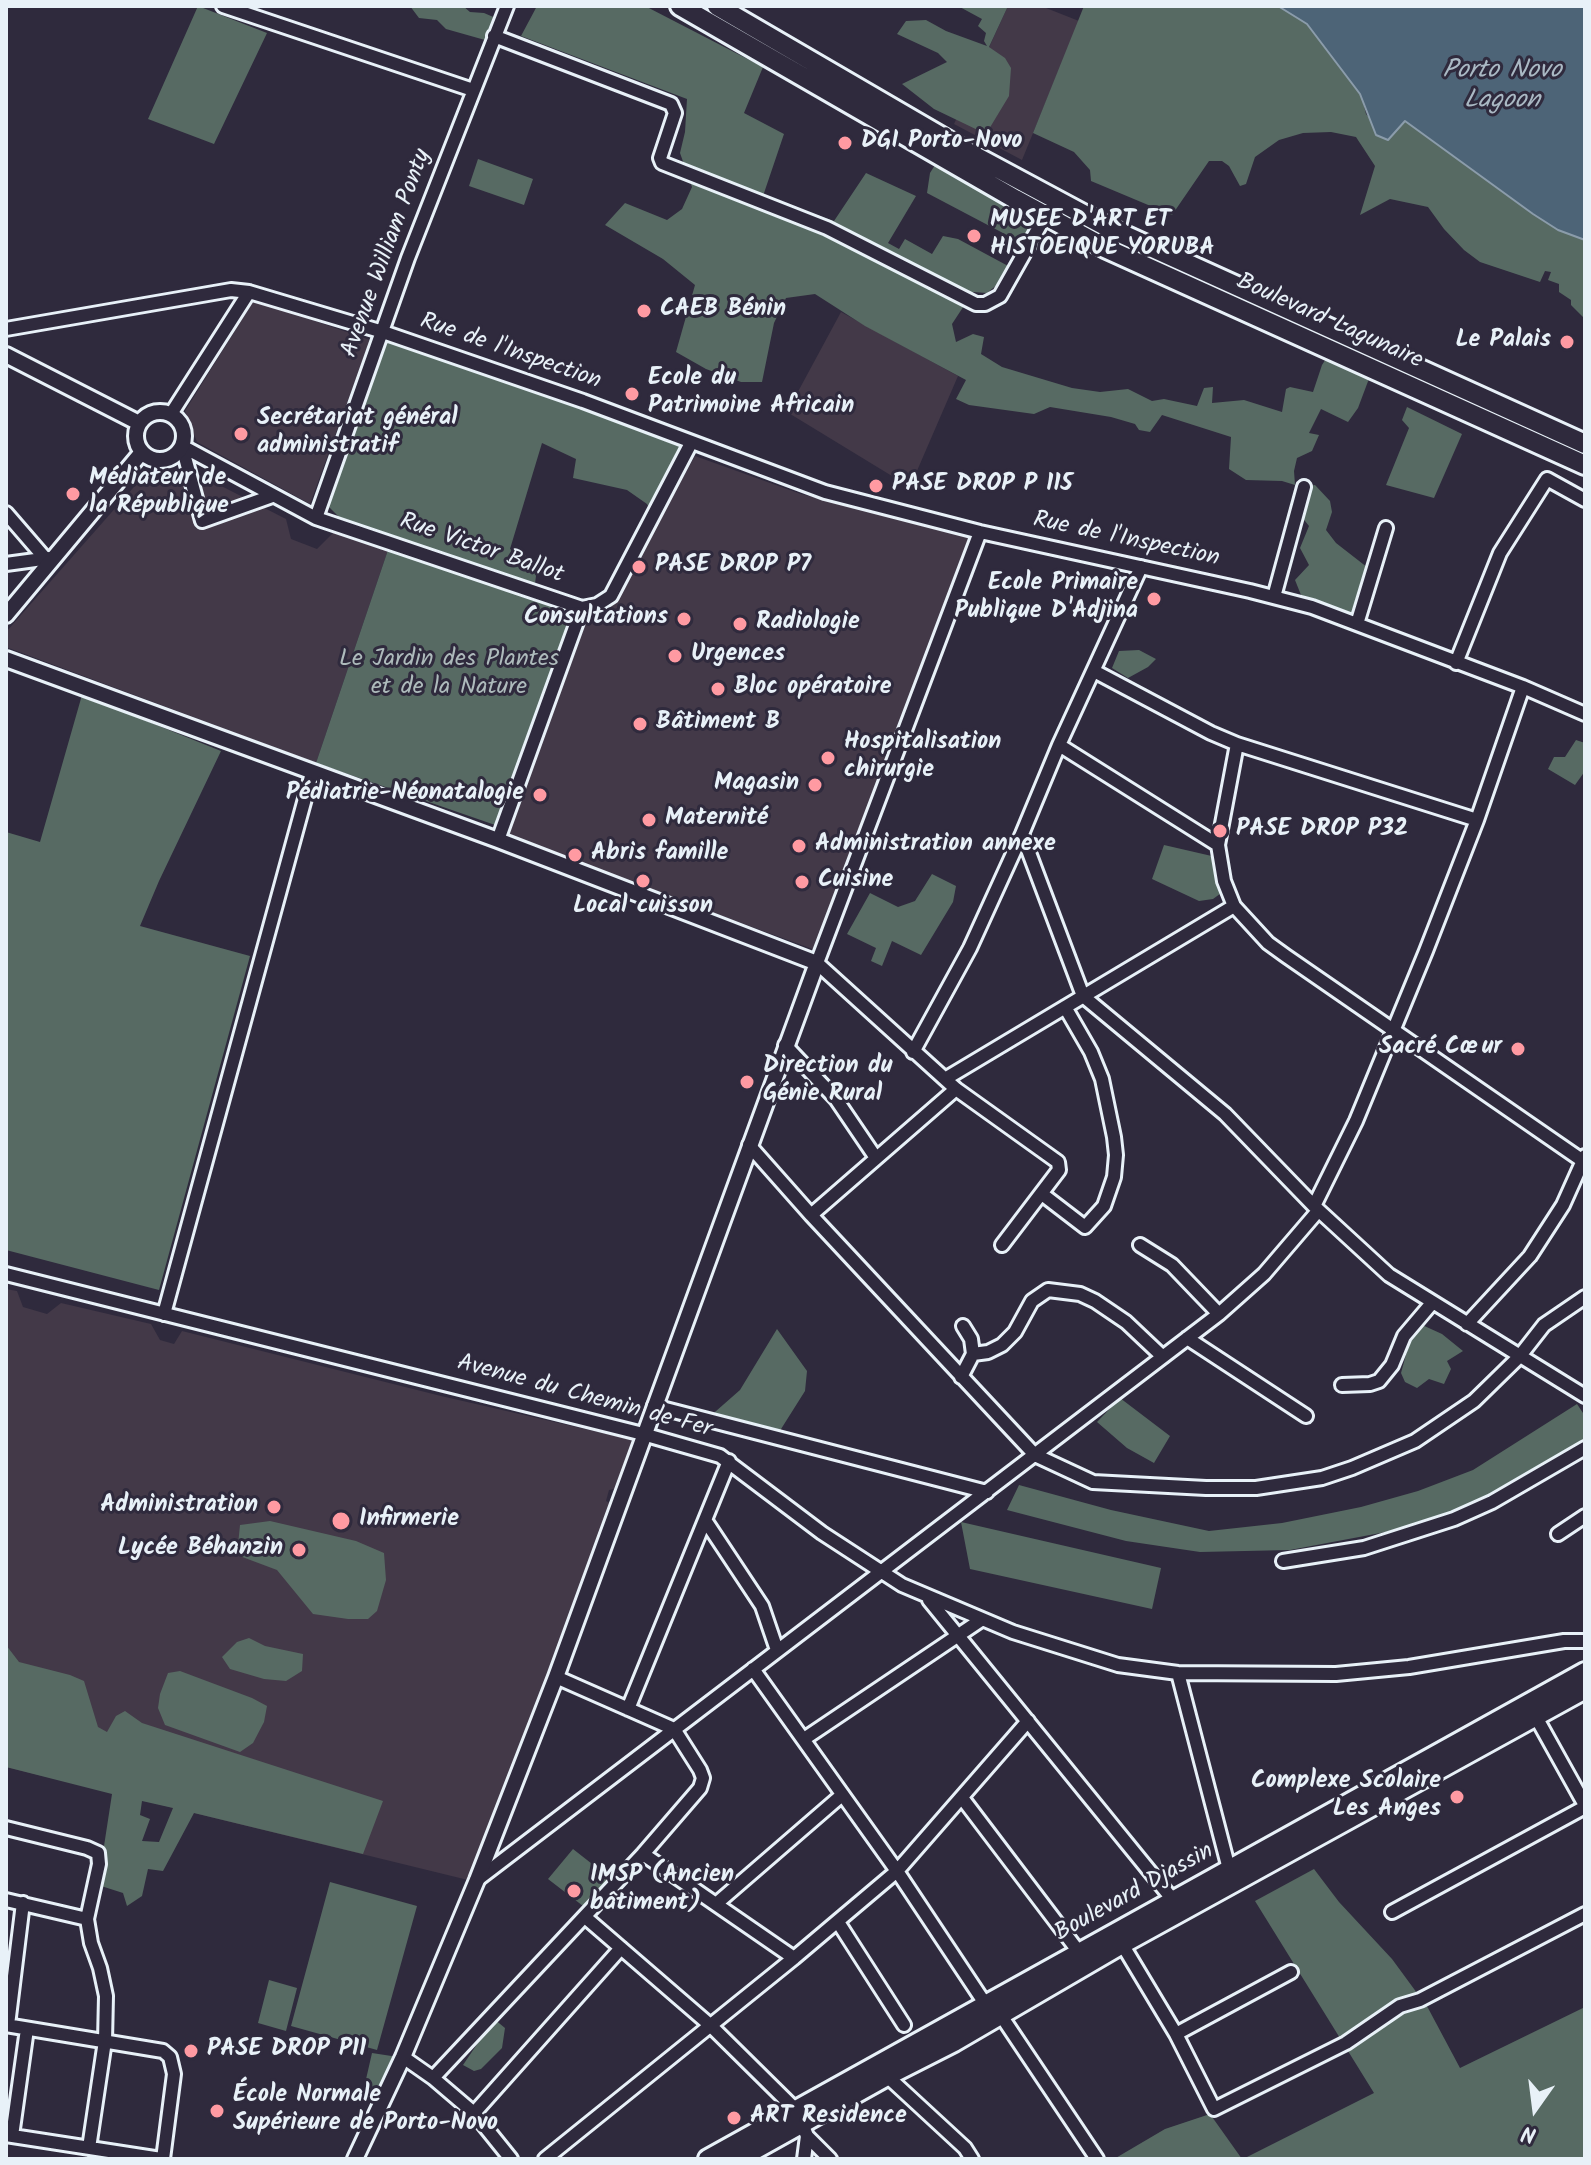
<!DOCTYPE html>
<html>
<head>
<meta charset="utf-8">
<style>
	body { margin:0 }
	#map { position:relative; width:1591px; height:2165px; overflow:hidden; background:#2f2a3d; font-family:Kalam,sans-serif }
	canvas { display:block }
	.frame { position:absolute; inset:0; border:8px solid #e8f1f8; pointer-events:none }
	.north { position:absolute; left:1495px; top:2069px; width:80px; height:80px; -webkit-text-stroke:6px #2f2a3d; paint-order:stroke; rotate:194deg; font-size:22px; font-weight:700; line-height:32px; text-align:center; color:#e8f1f8 }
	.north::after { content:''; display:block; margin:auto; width:28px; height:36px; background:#e8f1f8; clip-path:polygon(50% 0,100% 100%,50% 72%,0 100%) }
</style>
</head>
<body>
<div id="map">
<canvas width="1591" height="2165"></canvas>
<div class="frame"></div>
<div class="north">N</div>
</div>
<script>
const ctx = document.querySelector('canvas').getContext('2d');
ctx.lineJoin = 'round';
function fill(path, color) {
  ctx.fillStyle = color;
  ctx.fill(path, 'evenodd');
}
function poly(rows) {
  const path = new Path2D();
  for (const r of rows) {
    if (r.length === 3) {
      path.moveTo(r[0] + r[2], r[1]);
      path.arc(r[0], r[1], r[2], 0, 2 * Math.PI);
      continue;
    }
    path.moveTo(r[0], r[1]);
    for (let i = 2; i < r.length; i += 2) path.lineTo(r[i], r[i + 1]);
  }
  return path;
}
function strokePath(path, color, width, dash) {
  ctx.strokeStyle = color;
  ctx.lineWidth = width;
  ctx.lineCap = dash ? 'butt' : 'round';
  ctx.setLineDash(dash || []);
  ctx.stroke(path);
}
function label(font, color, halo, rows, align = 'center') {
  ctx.font = font + ' Kalam,sans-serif';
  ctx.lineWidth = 6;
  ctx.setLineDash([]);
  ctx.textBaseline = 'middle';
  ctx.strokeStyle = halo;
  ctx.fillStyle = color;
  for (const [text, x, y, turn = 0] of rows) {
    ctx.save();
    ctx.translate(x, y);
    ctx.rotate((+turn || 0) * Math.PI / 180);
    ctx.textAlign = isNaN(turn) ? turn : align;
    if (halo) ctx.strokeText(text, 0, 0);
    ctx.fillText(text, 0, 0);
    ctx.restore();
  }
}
fill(poly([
	[1008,6,1041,6,1079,21,1022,160,954,124],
	[254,300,370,340,310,504,197,442,185,411],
	[841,312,958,376,910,487,787,412],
	[695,456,801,494,971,537,818,951,503,836,586,616,601,611,614,601],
	[188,469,286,519,291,539,317,549,336,530,389,547,316,763,6,647,6,632,148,471],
	[6,1289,17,1291,23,1307,47,1314,61,1303,151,1324,160,1340,174,1344,182,1331,441,1396,633,1440,614,1489,609,1490,606,1501,610,1503,555,1657,468,1880,6,1767]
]), '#433948');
fill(poly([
	[198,6,267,33,214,144,148,119],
	[410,6,463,6,470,12,484,13,498,19,492,42,446,29,437,20,419,18],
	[537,6,645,6,763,67,744,113,784,134,763,196,834,221,866,173,916,196,888,243,899,249,905,239,932,254,943,236,958,239,1010,267,998,284,987,293,973,292,952,324,956,342,973,334,984,337,981,354,1002,367,1072,388,1100,392,1128,389,1152,401,1164,399,1197,406,1204,388,1213,387,1212,403,1244,400,1282,412,1286,389,1290,387,1313,392,1322,365,1329,354,1370,376,1358,408,1348,422,1321,409,1309,433,1319,435,1312,451,1297,458,1294,471,1295,485,1282,481,1246,480,1229,469,1231,437,1162,415,1150,432,1139,430,1135,424,1111,417,1050,407,1034,414,969,405,956,399,966,380,865,326,815,294,786,298,774,323,762,382,741,382,706,369,676,352,695,285,663,259,605,225,625,203,667,220,682,209,692,187,680,153,685,132,687,99,521,36],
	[958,6,1008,6,989,47,1005,58,1011,68,1009,96,986,134,934,109,902,84,947,62,938,53,897,34,906,21,926,20,946,31,987,46,984,41,986,33,978,26,982,19],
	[1084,6,1278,6,1307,24,1361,94,1366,114,1388,140,1405,121,1533,214,1558,230,1585,240,1583,317,1571,305,1571,300,1559,292,1559,284,1548,280,1551,272,1545,271,1540,282,1480,262,1464,250,1444,229,1428,207,1390,199,1360,215,1375,166,1356,137,1331,132,1303,133,1279,140,1255,157,1246,184,1240,186,1229,166,1222,161,1209,161,1172,215,1091,181,1090,170,1074,152,1033,133],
	[478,159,533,179,524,205,469,186],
	[935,165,950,167,1038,221,1031,232,1020,242,927,193,930,173],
	[383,332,691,443,653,516,647,504,627,490,573,478,576,459,542,443,510,549,538,561,534,591,352,530,327,505],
	[1407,407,1462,434,1434,498,1386,485,1409,428,1402,420],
	[1315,485,1330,501,1332,512,1326,530,1336,543,1372,571,1360,614,1349,616,1301,595,1295,580,1309,565,1300,548,1309,526,1297,511,1304,487],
	[389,547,575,610,498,826,316,763],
	[1139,650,1156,659,1148,667,1128,678,1112,668,1119,651],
	[82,695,221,751,159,881,140,926,250,956,159,1290,6,1250,6,832,40,842],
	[1576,740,1585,743,1585,771,1575,785,1548,769,1554,757,1565,757],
	[1164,845,1216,857,1224,891,1213,899,1199,901,1152,879],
	[932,874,956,886,953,902,921,955,892,941,882,966,871,961,876,948,847,934,870,893,898,907,915,901],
	[1420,1324,1442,1334,1463,1351,1447,1361,1451,1369,1444,1384,1429,1379,1417,1388,1405,1382,1401,1373,1410,1340],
	[777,1329,807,1371,805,1391,776,1437,707,1419,740,1390],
	[1120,1398,1170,1436,1154,1463,1127,1448,1097,1422],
	[1577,1404,1585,1416,1585,1445,1573,1455,1466,1509,1391,1531,1290,1550,1200,1552,1126,1541,1007,1510,1019,1485,1111,1510,1209,1531,1282,1523,1361,1507,1418,1491,1473,1470],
	[270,1521,356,1541,384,1553,386,1580,377,1611,368,1619,348,1619,313,1614,277,1570,237,1555,240,1525],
	[961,1522,1161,1568,1152,1609,970,1569],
	[249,1638,265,1646,303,1654,302,1671,286,1681,264,1679,230,1669,222,1657,237,1642],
	[6,1645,19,1662,70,1675,84,1681,98,1727,107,1732,116,1716,125,1711,142,1723,383,1801,363,1854,194,1813,163,1871,148,1869,142,1896,127,1906,123,1893,98,1885,112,1794,6,1767],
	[142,1801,173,1808,159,1842,142,1841,150,1819,140,1815],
	[180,1671,252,1698,267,1706,264,1722,253,1743,240,1752,165,1725,158,1708,160,1694,168,1673],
	[573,1849,610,1878,583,1906,548,1879],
	[1314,1869,1339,1902,1392,1959,1428,2008,1460,2068,1585,2007,1585,2159,1243,2159,1374,2093,1255,1901],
	[330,1882,417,1906,377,2050,291,2026],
	[269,1980,297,1988,286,2031,258,2023],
	[494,2019,505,2028,502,2048,481,2069,474,2071,463,2065],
	[372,2053,398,2057,382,2093,364,2088],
	[1210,2114,1242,2159,1114,2159,1165,2129]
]), '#576a63');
const water = poly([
	[1278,6,1585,6,1585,240,1558,230,1533,214,1405,121,1388,140,1376,135,1360,94,1307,24,1278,6]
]);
fill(water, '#4d6477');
strokePath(water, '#8b9cab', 2);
const minor = poly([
	[223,6,473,90],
	[494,36,671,104,675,113,660,158,662,163,827,228,976,304,985,304,1000,296,1048,211],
	[6,329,231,290,249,292,383,332,583,401,825,492,980,532,1250,591,1312,607,1523,687,1585,714],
	[171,414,249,292],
	[182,446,316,518,582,608,597,605,611,596,691,443],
	[182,446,202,521,272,496],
	[6,513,44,557],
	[316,518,408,258,507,6],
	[980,532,817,963,956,1089,1058,1162,1059,1170,1002,1245],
	[6,564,50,558],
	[1274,597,1304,487],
	[1357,624,1386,528],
	[1456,663,1500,553,1547,479,1585,500],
	[1094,671,1211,733,1237,744,1477,820],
	[1237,744,1218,845,1224,881,1234,906,1268,943,1286,956,1583,1161],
	[1059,745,1218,845],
	[1022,834,1083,996,1225,1114,1314,1206,1389,1275,1585,1396],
	[498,840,582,608],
	[785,1045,836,1099,876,1158],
	[913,1052,970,948,1022,834,1059,745,1141,567],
	[945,1079,1234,906],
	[749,1145,811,1215,1035,1455,1093,1482,1206,1488,1256,1488,1322,1478,1352,1468,1415,1441,1474,1401,1519,1357,1544,1325,1585,1297],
	[1042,1194,1085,1227,1104,1206,1114,1177,1116,1155,1114,1137,1102,1079,1091,1052,1065,1007],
	[1314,1206,1356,1121,1426,951,1477,820,1523,687],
	[811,1215,956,1089],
	[1140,1245,1172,1265,1219,1314],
	[6,1274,643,1434,720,1456,822,1533,902,1585,1013,1632,1118,1665,1178,1673,1336,1674,1409,1667,1564,1641,1585,1641],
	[164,1314,312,773],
	[1467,1324,1530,1256,1563,1205,1585,1156],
	[1187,1338,1306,1416],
	[973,1354,988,1352,1002,1345,1015,1332,1032,1301,1048,1290,1080,1294,1095,1301,1126,1322,1163,1357],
	[961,1377,973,1354,971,1339,963,1326],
	[1342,1385,1370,1384,1379,1381,1392,1365,1404,1336,1432,1303],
	[654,1406,987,1492],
	[705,1520,762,1606,777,1650],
	[1558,1534,1585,1516],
	[1283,1561,1364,1548,1454,1519,1492,1502,1585,1448],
	[929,1600,1173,1900],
	[753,1669,897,1871,986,2005],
	[1178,1673,1229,1869],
	[628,1709,729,1461],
	[1536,1717,1585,1805],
	[804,1739,981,1620],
	[963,1799,1079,1952],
	[6,1828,87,1848,98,1853,99,1864,87,1919,91,1943,100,1968,106,1996,105,2041,89,2148],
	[643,1854,794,1958],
	[477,1880,1219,1314,1264,1274,1318,1211],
	[6,1900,87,1919],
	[716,1904,842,1795],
	[1392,1912,1585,1807],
	[585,1917,710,2025,797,2111,807,2136,804,2159],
	[838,1922,904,2025],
	[1122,1944,1176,2034,1214,2109,1346,2043,1400,2006,1420,2000,1585,1914],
	[1000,2014,1097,2159],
	[6,2025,163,2051,170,2057,174,2074,163,2159],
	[8,2025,23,1903],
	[1176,2034,1291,1972],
	[403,2057,433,2078,474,2113,511,2159],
	[887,2076,965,2148,972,2159],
	[433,2078,643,1854,700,1788,703,1778,700,1770,674,1729,556,1677],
	[474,2113,621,1948],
	[6,2135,161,2159],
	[12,2136,27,2029],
	[807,2136,830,2159],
	[545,2159,794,1958,897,1871,1028,1721]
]);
const major = poly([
	[6,355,139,423],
	[160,436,24],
	[6,615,142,452],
	[6,659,498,840,817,963,556,1677,477,1880,403,2057,355,2159]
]);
const highway = poly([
	[680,6,1015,199,1105,248,1585,465],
	[717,6,973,155,1111,229,1585,444],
	[708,2159,1585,1672],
	[738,2159,887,2076,954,2042,1122,1944,1585,1689]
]);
strokePath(minor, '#e8f1f8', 18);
strokePath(major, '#e8f1f8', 20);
strokePath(highway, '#e8f1f8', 24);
strokePath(minor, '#2f2a3d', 12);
strokePath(major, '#2f2a3d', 14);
strokePath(highway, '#2f2a3d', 18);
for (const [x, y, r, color] of [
	[845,143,8,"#ff9aa2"],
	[974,236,8,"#ff9aa2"],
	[644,311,8,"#ff9aa2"],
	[1567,342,8,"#ff9aa2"],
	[632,394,8,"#ff9aa2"],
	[241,434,8,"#ff9aa2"],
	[876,486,8,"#ff9aa2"],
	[73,494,8,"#ff9aa2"],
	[639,567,8,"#ff9aa2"],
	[1154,599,8,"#ff9aa2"],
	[684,619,8,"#ff9aa2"],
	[740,624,8,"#ff9aa2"],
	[675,656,8,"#ff9aa2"],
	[718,689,8,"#ff9aa2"],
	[640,724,8,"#ff9aa2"],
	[828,758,8,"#ff9aa2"],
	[815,785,8,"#ff9aa2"],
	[540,795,8,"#ff9aa2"],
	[649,820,8,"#ff9aa2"],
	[1220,831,8,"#ff9aa2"],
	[799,846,8,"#ff9aa2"],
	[575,855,8,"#ff9aa2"],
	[643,881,8,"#ff9aa2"],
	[802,882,8,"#ff9aa2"],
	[1518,1049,8,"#ff9aa2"],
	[747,1082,8,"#ff9aa2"],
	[274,1507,8,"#ff9aa2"],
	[341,1521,10,"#ff9aa2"],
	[299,1550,8,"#ff9aa2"],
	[1457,1797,8,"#ff9aa2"],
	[574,1891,8,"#ff9aa2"],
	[191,2051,8,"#ff9aa2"],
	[217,2111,8,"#ff9aa2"],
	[734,2118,8,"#ff9aa2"]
]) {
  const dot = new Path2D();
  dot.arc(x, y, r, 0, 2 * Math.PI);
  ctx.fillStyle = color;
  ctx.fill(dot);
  strokePath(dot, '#2f2a3d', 3);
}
label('bold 24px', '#e8f1f8', '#2f2a3d', [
	["DGI Porto-Novo",861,143],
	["MUSEE D'ART ET",990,222],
	["HISTOEIQUE YORUBA",990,250],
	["CAEB Bénin",660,311],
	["Le Palais",1551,342,"right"],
	["Ecole du",648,380],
	["Patrimoine Africain",648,408],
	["Secrétariat général",257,420],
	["administratif",257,448],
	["Médiateur de",89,480],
	["la République",89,508],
	["PASE DROP P 115",892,486],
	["PASE DROP P7",655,567],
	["Ecole Primaire",1138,585,"right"],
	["Publique D'Adjina",1138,613,"right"],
	["Consultations",668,619,"right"],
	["Radiologie",756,624],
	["Urgences",691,656],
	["Bloc opératoire",734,689],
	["Bâtiment B",656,724],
	["Hospitalisation",844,744],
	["chirurgie",844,772],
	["Magasin",799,785,"right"],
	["Pédiatrie-Néonatalogie",524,795,"right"],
	["Maternité",665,820],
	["PASE DROP P32",1236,831],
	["Administration annexe",815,846],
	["Abris famille",591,855],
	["Cuisine",818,882],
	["Local cuisson",643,908,"center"],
	["Sacré Cœur",1502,1049,"right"],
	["Direction du",763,1068],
	["Génie Rural",763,1096],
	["Administration",258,1507,"right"],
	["Infirmerie",359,1521],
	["Lycée Béhanzin",283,1550,"right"],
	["Complexe Scolaire",1441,1783,"right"],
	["Les Anges",1441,1811,"right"],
	["IMSP (Ancien",590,1877],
	["bâtiment)",590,1905],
	["PASE DROP P11",207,2051],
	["École Normale",233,2097],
	["Supérieure de Porto-Novo",233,2125],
	["ART Residence",750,2118]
], 'left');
label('24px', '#e8f1f8', '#2f2a3d', [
	["Avenue William Ponty",388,254,-70],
	["Boulevard Lagunaire",1329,323,24],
	["Rue de l'Inspection",510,353,19],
	["Rue de l'Inspection",1126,541,12],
	["Rue Victor Ballot",481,550,19],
	["Avenue du Chemin de Fer",584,1398,15],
	["Boulevard Djassin",1135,1894,-29]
]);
label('24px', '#aebbbc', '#2f2a3d', [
	["Le Jardin des Plantes",449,661],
	["et de la Nature",449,689]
]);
label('italic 26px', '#aab9c4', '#2f2a3d', [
	["Porto Novo",1502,73],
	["Lagoon",1502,103]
]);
</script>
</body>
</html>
